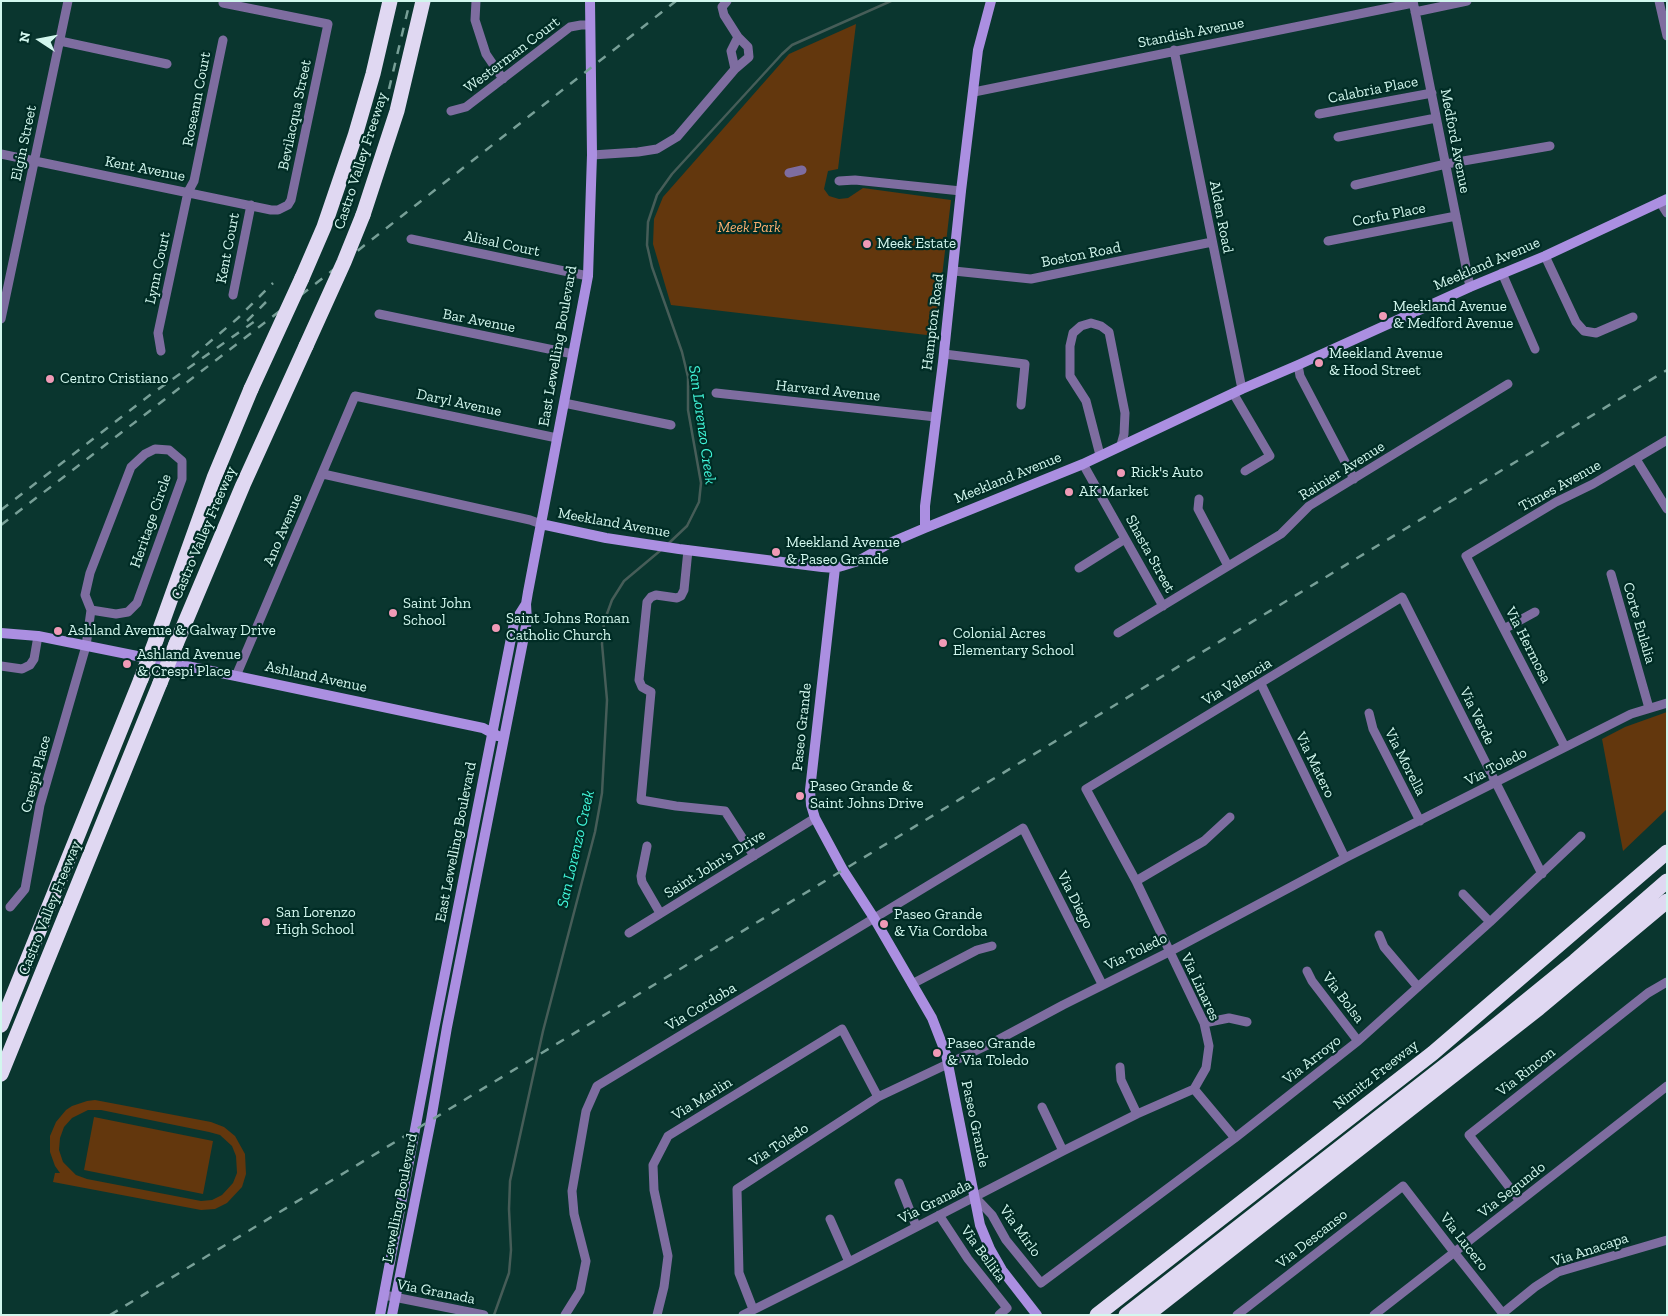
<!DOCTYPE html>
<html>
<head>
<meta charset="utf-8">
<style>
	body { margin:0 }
	#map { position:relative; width:1668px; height:1316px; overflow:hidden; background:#0a362f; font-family:"Zilla Slab",serif }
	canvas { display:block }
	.frame { position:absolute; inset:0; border:2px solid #d2f7ee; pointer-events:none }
	.north { position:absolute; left:15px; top:15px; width:50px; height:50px; -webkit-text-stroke:4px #002c25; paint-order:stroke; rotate:281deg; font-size:14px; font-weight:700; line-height:20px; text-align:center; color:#d2f7ee }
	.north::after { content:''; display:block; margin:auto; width:18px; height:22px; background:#d2f7ee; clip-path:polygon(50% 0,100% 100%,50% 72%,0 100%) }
</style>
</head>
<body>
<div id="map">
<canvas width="1668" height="1316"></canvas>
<div class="frame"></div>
<div class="north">N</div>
</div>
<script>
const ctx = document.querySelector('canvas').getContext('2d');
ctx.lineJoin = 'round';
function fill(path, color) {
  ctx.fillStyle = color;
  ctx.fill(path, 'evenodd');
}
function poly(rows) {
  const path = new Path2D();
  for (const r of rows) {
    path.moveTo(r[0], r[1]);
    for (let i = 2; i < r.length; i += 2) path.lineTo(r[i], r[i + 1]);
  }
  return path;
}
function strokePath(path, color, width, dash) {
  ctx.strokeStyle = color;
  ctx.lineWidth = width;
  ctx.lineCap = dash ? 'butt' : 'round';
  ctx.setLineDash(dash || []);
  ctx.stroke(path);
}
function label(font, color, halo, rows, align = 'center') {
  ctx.font = font + ' "Zilla Slab",serif';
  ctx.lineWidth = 4.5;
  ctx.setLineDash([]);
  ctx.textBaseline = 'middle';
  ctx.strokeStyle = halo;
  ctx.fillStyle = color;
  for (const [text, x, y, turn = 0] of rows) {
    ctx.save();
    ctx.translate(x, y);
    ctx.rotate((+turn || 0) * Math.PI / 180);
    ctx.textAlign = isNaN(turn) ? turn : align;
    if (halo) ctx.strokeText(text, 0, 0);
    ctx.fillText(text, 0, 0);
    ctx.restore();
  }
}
fill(poly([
	[856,24,838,169,828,171,824,189,829,196,839,199,848,198,863,188,951,200,935,336,671,305,653,244,654,219,663,197,789,54],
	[1667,712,1667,809,1623,851,1602,739,1625,727],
	[95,1100,211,1122,224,1127,235,1136,245,1154,246,1174,242,1187,227,1203,215,1209,201,1210,53,1182,55,1173,60,1173,55,1166,50,1152,50,1136,56,1122,66,1110,72,1106,87,1101],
	[88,1110,101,1110,209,1132,220,1135,232,1146,236,1156,237,1173,233,1183,222,1195,212,1200,201,1201,87,1179,76,1175,63,1162,59,1150,60,1138,64,1127,72,1118],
	[94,1117,213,1141,203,1194,84,1170]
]), '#63370d');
strokePath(poly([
	[669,543,687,526,699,502,701,483,688,410,688,377,682,352,652,267,647,245,648,222,657,195,672,174,782,54,792,45,891,1],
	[494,1315,509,1273,511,1250,509,1209,510,1181,543,1031,595,832,602,793,607,700,602,644,604,622,612,600,624,581,661,550]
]), '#465d58', 2.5);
strokePath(poly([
	[476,1,475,20,486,54,503,79],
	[1413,1,1470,287],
	[1659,1,1667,36],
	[1415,12,1467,1],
	[60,41,167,64],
	[1174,50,1242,389],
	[735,69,731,51,738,37],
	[974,92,1413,3],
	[451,111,466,107,570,27,581,25,590,25],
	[1319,114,1432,93],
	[1338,137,1436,118],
	[1,154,271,210,278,210,288,205,291,200,328,24,223,3],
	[592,155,638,152,657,149,677,137,735,69,749,57,748,47,738,37,724,15,722,7,727,1],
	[789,173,802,170],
	[839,181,855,180,961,191],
	[1355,185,1446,164,1550,146],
	[1660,202,1667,213],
	[411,239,588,276],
	[1328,241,1456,216],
	[1545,256,1576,322,1584,331,1596,333,1633,317],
	[954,271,1031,279,1212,242],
	[1502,273,1535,349],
	[233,295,251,205],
	[379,314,573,354],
	[1,319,68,1],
	[161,351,158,333,188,192,194,181,223,40],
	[944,354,1025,364,1021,405],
	[1298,365,1300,376,1354,479],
	[716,393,936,417],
	[1233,393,1270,456,1245,471],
	[564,403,671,425],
	[1100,455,1086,401,1070,376,1070,346,1073,333,1081,326,1091,323,1101,326,1109,332,1125,413,1124,434,1121,445],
	[1636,459,1667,509],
	[1083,464,1163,606],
	[323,474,530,520,541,524],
	[1199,499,1198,509,1228,566],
	[688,550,684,590,681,596,677,598,656,595,651,597,647,602,639,680,642,687,651,692,641,800,676,806,725,811,754,856],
	[1079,568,1125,539],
	[1611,574,1649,708],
	[1504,629,1535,612],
	[1118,633,1281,534,1309,506,1508,384],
	[1,666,22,669,30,665,34,659,38,636],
	[236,676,355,396,557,438],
	[1261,684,1345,858],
	[1369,713,1373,729,1420,821],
	[1565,747,1466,556,1556,502,1593,484,1667,440],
	[647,846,641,876,642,882,660,913],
	[1136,881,1204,841,1230,817],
	[1463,894,1490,922],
	[10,907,25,889,40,805,86,646,91,610,85,595,90,573,131,467,145,454,155,449,169,450,182,461,182,479,137,603,128,612,116,614,91,610],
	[629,933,815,818],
	[1379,935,1384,947,1418,987],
	[1307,971,1312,981,1358,1041],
	[912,984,977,950,992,946],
	[1204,1023,1229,1018,1247,1022],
	[1120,1067,1121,1080,1137,1114],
	[1042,1107,1063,1151],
	[1235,1138,1194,1089,1206,1068,1209,1046,1204,1023,1136,881,1086,789,1402,597,1542,874],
	[899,1183,916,1226],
	[975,1197,992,1215,1006,1240,1041,1283,1235,1138,1358,1041,1490,922,1581,836],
	[1520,1201,1469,1135,1648,993,1667,982],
	[939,1215,968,1259,1007,1308,999,1315],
	[830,1219,849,1262],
	[384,1295,484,1315],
	[753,1309,739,1273,737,1189,878,1097,994,1042,1063,1005,1169,952,1345,858,1631,714,1667,703],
	[1503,1313,1535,1287,1558,1272,1667,1240],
	[565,1315,580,1291,586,1261,574,1214,572,1191,586,1111,597,1086,1023,828,1102,984],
	[657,1315,664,1287,668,1256,654,1190,653,1165,668,1136,842,1029,878,1097],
	[743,1315,849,1262,1063,1151,1137,1114,1194,1089],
	[1237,1315,1403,1186,1450,1247,1504,1315],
	[1374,1315,1667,1086]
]), '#7e6da0', 9);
strokePath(poly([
	[541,524,606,538,679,549,822,567,835,568,842,566,858,561,892,542,925,528,1083,464,1242,389,1298,365,1470,287,1545,256,1667,199],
	[925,528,925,506,943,362,961,191,978,50,991,1],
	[835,568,810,790,811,805,815,818,843,870,874,918,932,1018,946,1054,980,1225,990,1249,1002,1270,1037,1315],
	[1,633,38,636,236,676,483,728,498,736],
	[380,1315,434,1029,514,623,526,604],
	[392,1315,431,1120,447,1027,527,621,526,604,528,592,588,276,592,155,590,1]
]), '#ab8fe1', 10);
strokePath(poly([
	[363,215,397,111,423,1],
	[302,278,324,227,355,136,373,74,390,1],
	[156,640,214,478,251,389],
	[176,644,243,485,306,346],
	[1,1025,141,679],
	[1,1074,160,683],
	[1097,1315,1433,1053,1667,852],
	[1126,1315,1488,1032,1575,961,1667,881],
	[1147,1315,1539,1008,1667,901]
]), '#e0d8f2', 15);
strokePath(poly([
	[389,89,410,1],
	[247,321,266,302],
	[192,357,238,318,273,283],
	[1,510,150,395,258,319],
	[1,525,319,281,676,1],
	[110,1315,1667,370]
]), '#779f97', 2.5, [9, 9]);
strokePath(poly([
	[306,346,344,262,363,215],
	[251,389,302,278],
	[141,679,156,640],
	[160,683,176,644]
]), '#e0d8f2', 15);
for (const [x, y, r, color] of [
	[867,244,5,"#f09ab6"],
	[1383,316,5,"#f09ab6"],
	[1319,363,5,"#f09ab6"],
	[50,379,5,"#f09ab6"],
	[1121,473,5,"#f09ab6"],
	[1069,492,5,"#f09ab6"],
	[776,552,5,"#f09ab6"],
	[393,613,5,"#f09ab6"],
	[496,628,5,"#f09ab6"],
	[58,631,5,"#f09ab6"],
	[943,643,5,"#f09ab6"],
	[127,664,5,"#f09ab6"],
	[800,796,5,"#f09ab6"],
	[266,922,5,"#f09ab6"],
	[884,924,5,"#f09ab6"],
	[937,1053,5,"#f09ab6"]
]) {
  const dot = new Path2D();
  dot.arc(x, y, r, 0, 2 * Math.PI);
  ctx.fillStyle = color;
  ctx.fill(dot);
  strokePath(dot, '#002c25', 2);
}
label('15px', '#d2f7ee', '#002c25', [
	["Standish Avenue",1191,33,-11],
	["Westerman Court",512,55,-37],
	["Calabria Place",1373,90,-11],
	["Roseann Court",197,99,-79],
	["Bevilacqua Street",295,115,-78],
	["Medford Avenue",1455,141,79],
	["Elgin Street",24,143,-78],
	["Castro Valley Freeway",361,161,-72],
	["Kent Avenue",145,169,11],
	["Corfu Place",1389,215,-11],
	["Alden Road",1221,217,79],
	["Alisal Court",502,244,12],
	["Kent Court",228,248,-79],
	["Boston Road",1081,255,-11],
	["Meekland Avenue",1487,264,-23],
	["Lynn Court",158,268,-78],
	["Bar Avenue",479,321,11],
	["Hampton Road",933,322,-83],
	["East Lewelling Boulevard",558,346,-80],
	["Harvard Avenue",828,391,6],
	["Daryl Avenue",459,403,12],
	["Rainier Avenue",1342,471,-32],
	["Meekland Avenue",1008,478,-22],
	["Times Avenue",1560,486,-29],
	["Heritage Circle",151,521,-71],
	["Meekland Avenue",614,523,10],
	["Ano Avenue",283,530,-67],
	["Castro Valley Freeway",204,533,-67],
	["Shasta Street",1150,554,61],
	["Corte Eulalia",1639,623,74],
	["Via Hermosa",1528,645,63],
	["Ashland Avenue",316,677,12],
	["Via Valencia",1237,682,-31],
	["Via Verde",1477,716,64],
	["Paseo Grande",802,727,-84],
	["Via Morella",1405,762,63],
	["Via Matero",1315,765,64],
	["Via Toledo",1496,767,-27],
	["Crespi Place",36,774,-75],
	["East Lewelling Boulevard",456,842,-79],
	["Saint John's Drive",715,864,-32],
	["Via Diego",1075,900,63],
	["Castro Valley Freeway",50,908,-68],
	["Via Toledo",1136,952,-26],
	["Via Linares",1200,987,65],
	["Via Bolsa",1343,998,53],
	["Via Cordoba",701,1007,-31],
	["Via Arroyo",1312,1060,-38],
	["Via Rincon",1526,1072,-38],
	["Nimitz Freeway",1376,1075,-38],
	["Via Marlin",702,1099,-32],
	["Paseo Grande",975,1124,78],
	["Via Toledo",779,1145,-33],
	["Via Segundo",1512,1190,-38],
	["Lewelling Boulevard",400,1198,-79],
	["Via Granada",935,1202,-27],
	["Via Mirlo",1020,1231,54],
	["Via Descanso",1312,1239,-38],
	["Via Lucero",1464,1242,52],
	["Via Anacapa",1590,1250,-18],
	["Via Bellita",983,1254,54],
	["Via Granada",436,1292,11]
]);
label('italic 15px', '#f9ae70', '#002c25', [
	["Meek Park",749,228]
]);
label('15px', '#d2f7ee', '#002c25', [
	["Meek Estate",877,244],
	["Meekland Avenue",1393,307],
	["& Medford Avenue",1393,324],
	["Meekland Avenue",1329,354],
	["& Hood Street",1329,371],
	["Centro Cristiano",60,379],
	["Rick's Auto",1131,473],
	["AK Market",1079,492],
	["Meekland Avenue",786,543],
	["& Paseo Grande",786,560],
	["Saint John",403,604],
	["School",403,621],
	["Saint Johns Roman",506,619],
	["Catholic Church",506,636],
	["Ashland Avenue & Galway Drive",68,631],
	["Colonial Acres",953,634],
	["Elementary School",953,651],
	["Ashland Avenue",137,655],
	["& Crespi Place",137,672],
	["Paseo Grande &",810,787],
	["Saint Johns Drive",810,804],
	["San Lorenzo",276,913],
	["High School",276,930],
	["Paseo Grande",894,915],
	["& Via Cordoba",894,932],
	["Paseo Grande",947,1044],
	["& Via Toledo",947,1061]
], 'left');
label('italic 16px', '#41f6d9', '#002c25', [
	["San Lorenzo Creek",702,425,82],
	["San Lorenzo Creek",576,849,-77]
]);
</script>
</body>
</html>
